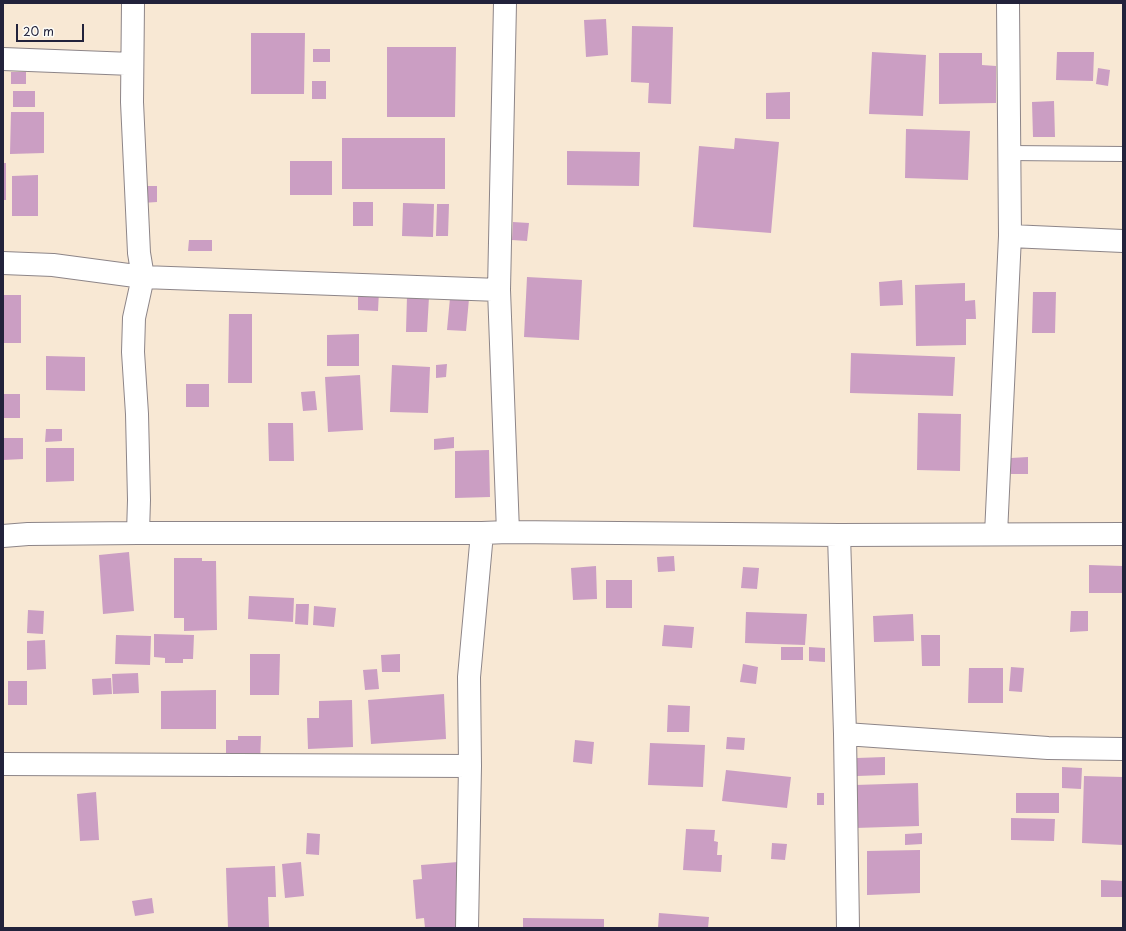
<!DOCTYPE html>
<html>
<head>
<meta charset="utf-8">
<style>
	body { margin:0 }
	#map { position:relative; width:1126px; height:931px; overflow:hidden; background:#f8e8d4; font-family:"Playpen Sans",sans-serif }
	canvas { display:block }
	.frame { position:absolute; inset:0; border:4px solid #22223b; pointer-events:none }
	.scale { position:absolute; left:16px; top:24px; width:68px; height:18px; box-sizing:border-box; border:2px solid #22223b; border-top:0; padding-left:5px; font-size:12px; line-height:14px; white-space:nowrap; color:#22223b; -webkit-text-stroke:3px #fdfcf7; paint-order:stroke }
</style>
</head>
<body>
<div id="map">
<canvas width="1126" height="931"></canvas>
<div class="frame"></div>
<div class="scale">20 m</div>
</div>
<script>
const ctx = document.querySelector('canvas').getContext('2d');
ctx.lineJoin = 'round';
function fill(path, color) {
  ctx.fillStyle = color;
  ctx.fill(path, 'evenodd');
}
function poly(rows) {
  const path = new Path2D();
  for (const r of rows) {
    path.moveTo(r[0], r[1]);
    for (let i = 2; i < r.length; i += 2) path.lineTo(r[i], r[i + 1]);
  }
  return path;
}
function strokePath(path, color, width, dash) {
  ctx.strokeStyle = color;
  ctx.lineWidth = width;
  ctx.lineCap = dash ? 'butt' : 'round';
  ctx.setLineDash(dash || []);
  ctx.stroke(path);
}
fill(poly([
	[606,19,608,55,586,57,584,20],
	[632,26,673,27,671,104,648,103,649,83,631,82],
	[251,33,305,33,304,94,251,94],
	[387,47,456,47,455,117,387,117],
	[313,49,330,49,330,62,313,62],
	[872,52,926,55,923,116,869,114],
	[1057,52,1094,52,1093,81,1056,80],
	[939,53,982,53,982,65,996,66,996,103,939,104],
	[1098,68,1110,70,1108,86,1096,84],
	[11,72,26,72,26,84,11,84],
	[312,81,326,81,326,99,312,99],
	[13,91,35,91,35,107,13,107],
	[790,92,790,119,766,119,766,93],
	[1054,101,1055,137,1033,137,1032,102],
	[11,112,44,112,44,153,10,154],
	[906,129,970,131,968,180,905,178],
	[342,138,445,138,445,189,342,189],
	[735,138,779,142,771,233,693,227,699,146,734,149],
	[567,151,640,152,639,186,567,185],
	[290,161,332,161,332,195,290,195],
	[3,163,6,163,6,200,3,200],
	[38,175,38,216,12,216,12,176],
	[142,186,157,186,157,202,142,203],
	[353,202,373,202,373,226,353,226],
	[403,203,434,204,433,237,402,236],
	[437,204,449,204,448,236,436,236],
	[513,222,529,223,527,241,512,240],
	[189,240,212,240,212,251,188,251],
	[527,277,582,280,579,340,524,337],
	[902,280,903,305,880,306,879,282],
	[965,283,965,301,975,300,976,319,966,319,966,345,916,346,915,285],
	[358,290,379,291,378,311,358,310],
	[1033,292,1056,292,1055,333,1032,333],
	[3,295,21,295,21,343,3,343],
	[407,296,429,297,427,332,406,332],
	[450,298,469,299,466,331,447,330],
	[229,314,252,314,252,383,228,383],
	[359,334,359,366,327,366,327,335],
	[851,353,955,357,953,396,850,393],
	[46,356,85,357,85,391,46,390],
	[447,364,446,377,436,378,436,365],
	[392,365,430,367,428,413,390,412],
	[360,375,363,430,328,432,325,377],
	[186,384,209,384,209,407,186,407],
	[315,391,317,410,303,411,301,392],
	[3,394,20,394,20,418,3,418],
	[918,413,961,414,960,471,917,470],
	[268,423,293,423,294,461,269,461],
	[46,429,62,429,62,441,45,442],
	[454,437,454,448,434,450,434,439],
	[3,438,23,438,23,459,3,460],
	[46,448,74,448,74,481,46,482],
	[489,450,490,497,455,498,455,451],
	[1028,457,1028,474,1011,474,1011,458],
	[129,552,134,611,103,614,99,555],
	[674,556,675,571,658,572,657,557],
	[174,558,202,558,202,561,216,561,217,630,184,631,184,618,174,618],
	[1089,565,1123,566,1123,593,1089,593],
	[596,566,597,599,573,600,571,568],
	[743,567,759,568,757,589,741,588],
	[606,580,632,580,632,608,606,608],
	[249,596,294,598,293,622,248,619],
	[296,604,309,604,308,625,295,624],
	[314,606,336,608,334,627,313,625],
	[28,610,44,611,43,634,27,633],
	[1071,611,1088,611,1088,631,1070,632],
	[746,612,807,614,805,645,745,643],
	[913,614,914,641,874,642,873,616],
	[664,625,694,627,692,648,662,646],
	[154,634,194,635,193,659,183,659,183,663,165,663,165,658,154,657],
	[116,635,151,636,150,665,115,664],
	[921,635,940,635,940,666,922,666],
	[45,640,46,669,27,670,27,641],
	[781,647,803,647,803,660,781,660],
	[809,647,825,648,825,662,809,661],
	[250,654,280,654,279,695,250,695],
	[400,654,400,672,382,672,381,655],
	[743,664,758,667,756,684,740,682],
	[1011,667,1024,668,1022,692,1009,691],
	[969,668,1003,668,1003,703,968,703],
	[377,669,379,689,365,690,363,670],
	[138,673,139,693,113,694,112,674],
	[111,678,112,694,93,695,92,679],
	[8,681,27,681,27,705,8,705],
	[216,690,216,729,161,729,161,691],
	[444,694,446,739,371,744,368,700],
	[352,700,353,747,308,749,307,718,319,718,319,701],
	[668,705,690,706,689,732,667,732],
	[238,736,261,736,260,763,226,762,226,740,238,740],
	[727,737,745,738,744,750,726,749],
	[575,740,594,742,592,764,573,762],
	[650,743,705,745,703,787,648,785],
	[885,757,885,775,857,776,857,758],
	[1062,767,1082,768,1081,789,1062,788],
	[726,770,791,777,787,808,722,801],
	[1084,776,1123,777,1123,845,1082,843],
	[918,783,919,826,855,828,855,785],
	[96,792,99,840,80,841,77,794],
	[817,793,824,793,824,805,817,805],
	[1016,793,1059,793,1059,813,1016,813],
	[1011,818,1055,819,1054,841,1011,840],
	[686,829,715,830,714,841,718,842,717,855,722,855,721,872,683,870],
	[307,833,320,834,319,855,306,854],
	[922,833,922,844,905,845,905,834],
	[772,843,787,844,785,860,771,859],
	[920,850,920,893,867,895,867,851],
	[301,862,304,896,285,898,282,864],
	[458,862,462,928,425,928,424,918,416,919,413,880,422,879,421,865],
	[275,866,276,897,268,897,269,927,228,928,226,868],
	[1101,880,1123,881,1123,897,1101,897],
	[152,898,154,913,135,916,132,901],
	[659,913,709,917,708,928,658,928],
	[523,918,604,919,604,928,523,928]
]), '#cb9ec3');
const service = poly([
	[1009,153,1123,154]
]);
const minor = poly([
	[133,3,132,102,139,253,143,277,134,318,133,352,137,414,139,500,138,533],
	[505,3,499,290,508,532],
	[3,59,132,64],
	[1010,236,1123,241],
	[3,263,53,265,143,277,499,290],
	[996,534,1010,236,1008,3],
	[839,535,845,734,848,928],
	[3,536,28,534,138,533,482,533,508,532,839,535,1123,534],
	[845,734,1048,748,1123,749],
	[3,764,470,766],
	[467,928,470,766,469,677,482,533]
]);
strokePath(service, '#8d8588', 16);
strokePath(minor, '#8d8588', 24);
strokePath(service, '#fff', 14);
strokePath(minor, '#fff', 22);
</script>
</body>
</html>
